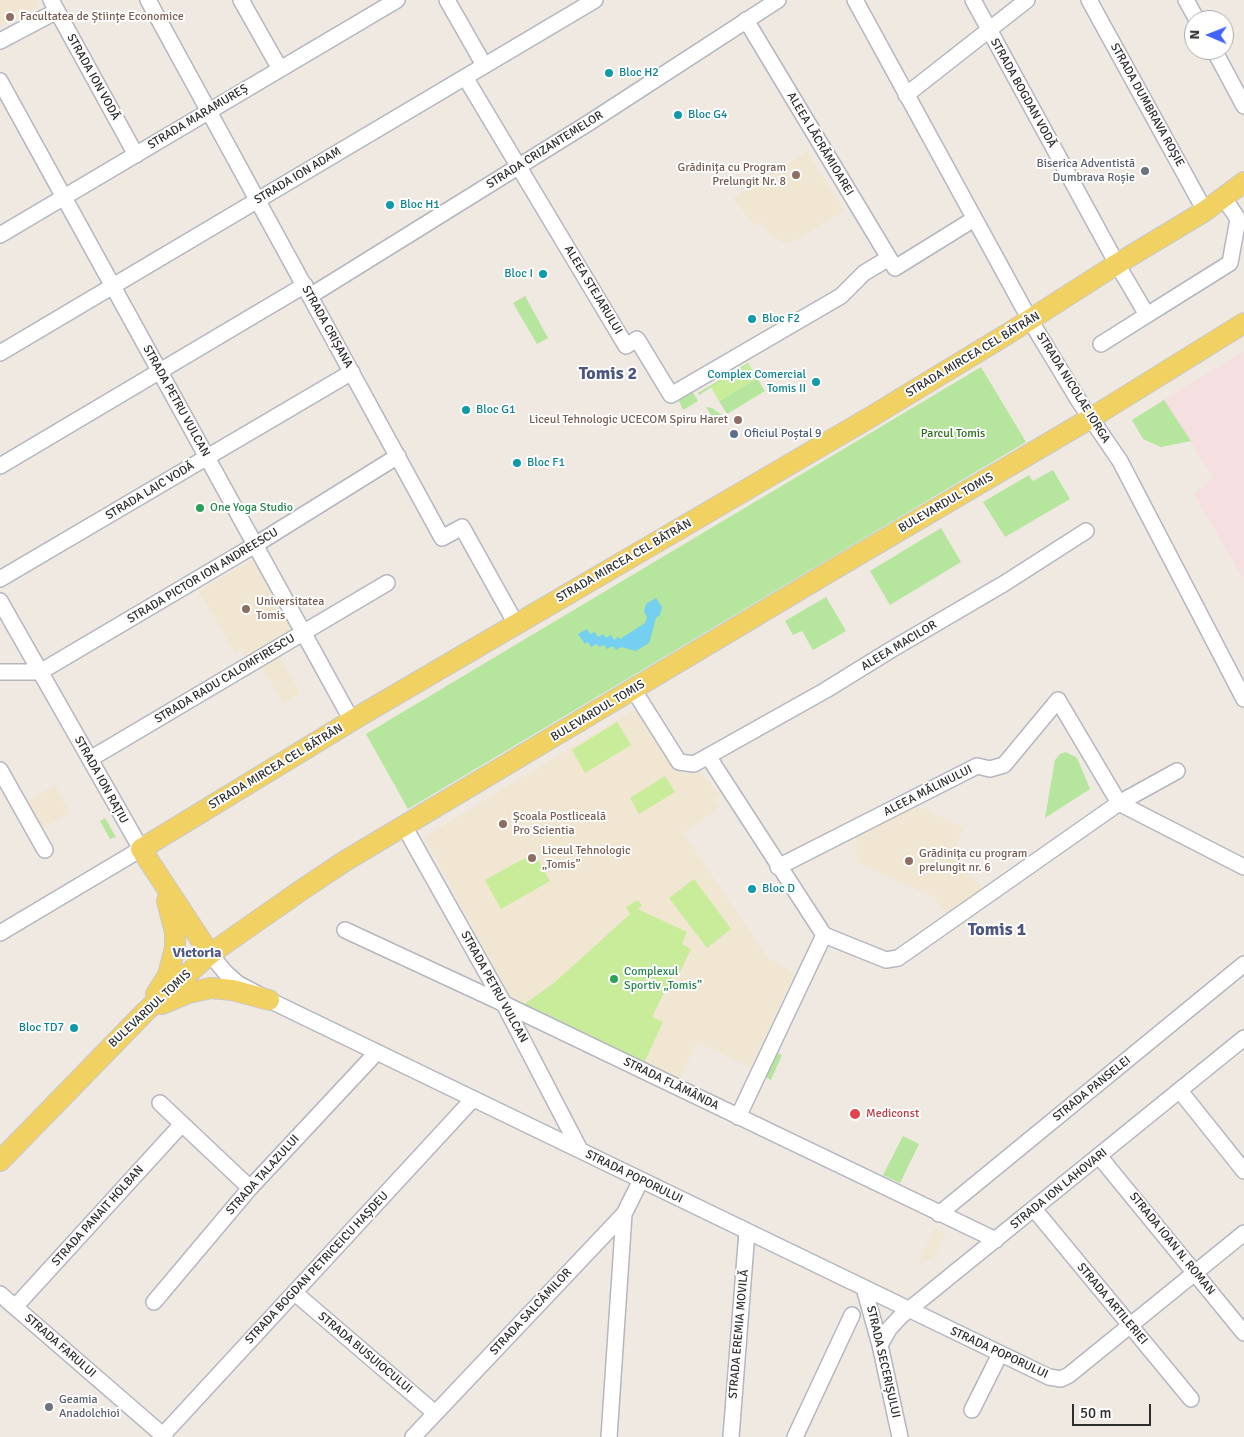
<!DOCTYPE html>
<html>
<head>
<meta charset="utf-8">
<style>
	body { margin:0 }
	#map { position:relative; width:1244px; height:1437px; overflow:hidden; background:#efe9e1; font-family:Signika,sans-serif }
	canvas { display:block }
	.north { position:absolute; left:1184px; top:10px; width:50px; height:50px; box-sizing:border-box; background:#fff; border:1px solid #ababab; border-radius:50%; rotate:271deg; font-size:14px; font-weight:700; line-height:20px; text-align:center; color:#2e2e2e }
	.north::after { content:''; display:block; margin:auto; width:18px; height:22px; background:#4264fb; clip-path:polygon(50% 0,100% 100%,50% 72%,0 100%) }
	.scale { position:absolute; left:1072px; top:1404px; width:79px; height:22px; box-sizing:border-box; border:2px solid #2e2e2e; border-top:0; padding-left:6px; font-size:15px; line-height:18px; white-space:nowrap; color:#2e2e2e; -webkit-text-stroke:4px #fff; paint-order:stroke }
</style>
</head>
<body>
<div id="map">
<canvas width="1244" height="1437"></canvas>
<div class="north">N</div>
<div class="scale">50 m</div>
</div>
<script>
const ctx = document.querySelector('canvas').getContext('2d');
ctx.lineJoin = 'round';
function fill(path, color) {
  ctx.fillStyle = color;
  ctx.fill(path, 'evenodd');
}
function poly(rows) {
  const path = new Path2D();
  for (const r of rows) {
    path.moveTo(r[0], r[1]);
    for (let i = 2; i < r.length; i += 2) path.lineTo(r[i], r[i + 1]);
  }
  return path;
}
function strokePath(path, color, width, dash) {
  ctx.strokeStyle = color;
  ctx.lineWidth = width;
  ctx.lineCap = dash ? 'butt' : 'round';
  ctx.setLineDash(dash || []);
  ctx.stroke(path);
}
function label(font, color, halo, rows, align = 'center') {
  ctx.font = font + ' Signika,sans-serif';
  ctx.lineWidth = 4;
  ctx.setLineDash([]);
  ctx.textBaseline = 'middle';
  ctx.strokeStyle = halo;
  ctx.fillStyle = color;
  for (const [text, x, y, turn = 0] of rows) {
    ctx.save();
    ctx.translate(x, y);
    ctx.rotate((+turn || 0) * Math.PI / 180);
    ctx.textAlign = isNaN(turn) ? turn : align;
    if (halo) ctx.strokeText(text, 0, 0);
    ctx.fillText(text, 0, 0);
    ctx.restore();
  }
}
fill(poly([
	[0,0,36,0,39,6,0,27],
	[807,152,844,211,792,242,784,243,771,236,762,223,754,225,733,198],
	[252,560,255,561,292,627,292,631,247,658,242,649,235,653,199,591],
	[279,656,300,693,283,703,262,667],
	[632,711,640,712,678,768,702,774,721,795,714,800,719,808,683,833,768,958,795,974,750,1067,697,1042,679,1081,644,1063,662,1022,652,1017,673,974,678,976,682,944,687,933,637,908,627,907,630,914,555,982,522,1005,513,1001,424,837],
	[55,785,70,813,42,829,27,801],
	[916,805,964,828,955,847,963,851,959,860,968,864,965,871,982,888,978,893,948,917,934,897,857,862,856,834],
	[935,1228,945,1233,935,1256,917,1265]
]), '#f0e6d1');
fill(poly([
	[1244,351,1244,580,1194,493,1214,478,1164,400]
]), '#f5dfe0');
fill(poly([
	[525,296,548,338,537,344,513,303],
	[748,363,749,364,699,395,698,393],
	[981,367,1026,442,408,809,366,734],
	[757,378,765,391,727,414,719,401],
	[691,389,698,401,683,410,679,401,679,397],
	[1164,400,1191,441,1161,447,1143,439,1132,420],
	[706,407,712,408,723,416,715,421],
	[1053,470,1070,499,1005,537,983,502,1029,475,1033,481],
	[941,528,961,562,890,605,870,571],
	[826,597,846,631,813,650,802,631,793,635,785,621],
	[1066,752,1077,758,1090,789,1045,818,1055,760,1060,754],
	[105,818,116,837,110,839,100,821],
	[776,1052,782,1055,771,1080,765,1077],
	[903,1136,919,1144,900,1183,883,1175]
]), '#b6e59e');
fill(poly([
	[749,364,757,378,719,401,711,387],
	[617,722,631,745,585,773,572,750],
	[665,776,675,792,639,814,630,798],
	[534,853,550,881,501,909,485,880],
	[694,879,731,929,707,948,669,898],
	[638,900,642,906,638,909,687,932,682,944,691,949,678,976,673,975,652,1017,663,1022,644,1063,523,1005,555,982,630,914,626,907]
]), '#c9ec9a');
fill(poly([
	[656,598,662,607,660,615,656,618,649,643,636,651,621,647,616,650,613,646,607,649,604,645,599,647,597,644,591,647,588,642,585,644,578,634,587,629,590,634,595,632,598,637,603,634,606,638,611,635,614,640,618,637,620,639,645,623,647,617,644,611,646,604]
]), '#75cff0');
const minor = poly([
	[51,0,136,155],
	[148,0,442,538,462,527,516,624],
	[241,0,280,69],
	[447,0,484,65],
	[855,0,1030,320,1079,401,1120,461,1244,699],
	[973,0,1117,264,1147,315,1230,263,1238,219,1224,198],
	[1089,0,1205,211],
	[1186,0,1197,20],
	[746,20,895,268,974,219],
	[0,41,57,11],
	[1214,50,1244,106],
	[465,77,626,346,637,339,671,395,841,296,864,273,889,258],
	[0,81,352,721],
	[906,95,1027,0],
	[0,235,397,0],
	[310,296,587,124,778,0],
	[1101,344,1147,315],
	[0,353,595,0],
	[0,466,305,285],
	[0,579,352,372],
	[0,601,141,849,0,933],
	[0,672,40,672,255,545,398,456],
	[633,689,679,762,694,764,826,690,889,651,1005,583,1086,531],
	[708,756,824,935,886,960,898,958,1119,803,1177,771],
	[90,759,387,583],
	[0,770,45,850],
	[1119,803,1244,867],
	[404,826,504,1004,580,1150],
	[778,867,977,766,990,769,1004,765,1058,700,1119,803],
	[345,930,498,1001,996,1240],
	[210,954,225,972,237,983,269,1000,1049,1377,1061,1379,1069,1375,1244,1233],
	[1180,1091,1244,1171],
	[160,1103,250,1188],
	[738,1117,824,935],
	[1099,1156,1244,1333],
	[1034,1209,1191,1399],
	[939,1214,1244,964],
	[864,1288,880,1345,900,1437],
	[295,1293,435,1413],
	[0,1294,165,1437],
	[154,1302,250,1188,377,1052],
	[15,1307,182,1124],
	[880,1345,889,1329,901,1316,1244,1038],
	[972,1410,1000,1354],
	[161,1437,473,1099],
	[413,1437,624,1214,641,1180],
	[609,1437,624,1214],
	[731,1437,747,1231],
	[795,1437,852,1315]
]);
const major = poly([
	[210,954,141,849,361,715,869,418,1009,333,1117,264,1205,211,1244,182],
	[156,994,168,975,175,948,175,932,167,901],
	[162,1004,188,993,211,988,232,990,269,1000],
	[0,1161,146,1011,210,954,303,889,345,861,841,565,1091,418,1244,323]
]);
strokePath(minor, '#b4b7c1', 18);
strokePath(major, '#c9c9c9', 22);
strokePath(minor, '#fff', 15);
strokePath(major, '#f2d163', 20);
for (const [x, y, r, color] of [
	[10,17,5,"#8d6e63"],
	[609,73,5,"#0f9aa8"],
	[678,115,5,"#0f9aa8"],
	[1145,171,5,"#6b7280"],
	[796,175,5,"#8d6e63"],
	[390,205,5,"#0f9aa8"],
	[543,274,5,"#0f9aa8"],
	[752,319,5,"#0f9aa8"],
	[816,382,5,"#0f9aa8"],
	[466,410,5,"#0f9aa8"],
	[738,420,5,"#8d6e63"],
	[734,434,5,"#5c6f8a"],
	[517,463,5,"#0f9aa8"],
	[200,508,5,"#2e9e5b"],
	[246,609,5,"#8d6e63"],
	[503,824,5,"#8d6e63"],
	[532,858,5,"#8d6e63"],
	[909,861,5,"#8d6e63"],
	[752,889,5,"#0f9aa8"],
	[614,979,5,"#2e9e5b"],
	[74,1028,5,"#0f9aa8"],
	[855,1114,6,"#e0444e"],
	[49,1407,5,"#6b7280"]
]) {
  const dot = new Path2D();
  dot.arc(x, y, r, 0, 2 * Math.PI);
  ctx.fillStyle = color;
  ctx.fill(dot);
  strokePath(dot, '#fff', 2);
}
label('12px', '#785e54', '#fff', [
	["Facultatea de Științe Economice",20,17],
	["Grădinița cu Program",786,168,"right"],
	["Prelungit Nr. 8",786,182,"right"],
	["Liceul Tehnologic UCECOM Spiru Haret",728,420,"right"],
	["Universitatea",256,602],
	["Tomis",256,616],
	["Școala Postliceală",513,817],
	["Pro Scientia",513,831],
	["Liceul Tehnologic",542,851],
	["„Tomis”",542,865],
	["Grădinița cu program",919,854],
	["prelungit nr. 6",919,868]
], 'left');
label('12px', '#0d838f', '#fff', [
	["Bloc H2",619,73],
	["Bloc G4",688,115],
	["Bloc H1",400,205],
	["Bloc I",533,274,"right"],
	["Bloc F2",762,319],
	["Complex Comercial",806,375,"right"],
	["Tomis II",806,389,"right"],
	["Bloc G1",476,410],
	["Bloc F1",527,463],
	["Bloc D",762,889],
	["Bloc TD7",64,1028,"right"]
], 'left');
label('12px', '#2e2e2e', '#fff', [
	["STRADA ION VODĂ",93,77,61],
	["STRADA BOGDAN VODĂ",1023,93,61],
	["STRADA DUMBRAVA ROȘIE",1147,105,61],
	["STRADA MARAMUREȘ",198,117,-31],
	["ALEEA LĂCRĂMIOAREI",820,144,59],
	["STRADA CRIZANTEMELOR",545,150,-32],
	["STRADA ION ADAM",298,176,-31],
	["ALEEA STEJARULUI",593,290,59],
	["STRADA CRIȘANA",327,327,61],
	["STRADA MIRCEA CEL BĂTRÂN",973,355,-31],
	["STRADA NICOLAE IORGA",1073,388,58],
	["STRADA PETRU VULCAN",176,401,61],
	["STRADA LAIC VODĂ",150,491,-31],
	["BULEVARDUL TOMIS",946,503,-30],
	["STRADA MIRCEA CEL BĂTRÂN",624,561,-30],
	["STRADA PICTOR ION ANDREESCU",203,576,-31],
	["ALEEA MACILOR",899,646,-31],
	["STRADA RADU CALOMFIRESCU",225,679,-31],
	["BULEVARDUL TOMIS",598,711,-31],
	["STRADA MIRCEA CEL BĂTRÂN",276,767,-31],
	["STRADA ION RAȚIU",101,780,61],
	["ALEEA MĂLINULUI",928,791,-27],
	["STRADA PETRU VULCAN",494,987,61],
	["BULEVARDUL TOMIS",150,1009,-43],
	["STRADA FLĂMÂNDA",671,1084,26],
	["STRADA PANSELEI",1092,1089,-39],
	["STRADA TALAZULUI",263,1175,-48],
	["STRADA POPORULUI",634,1177,26],
	["STRADA ION LAHOVARI",1059,1189,-39],
	["STRADA PANAIT HOLBAN",98,1216,-48],
	["STRADA IOAN N. ROMAN",1172,1244,51],
	["STRADA BOGDAN PETRICEICU HAȘDEU",317,1268,-47],
	["STRADA ARTILERIEI",1112,1304,50],
	["STRADA SALCÂMILOR",531,1312,-47],
	["STRADA EREMIA MOVILĂ",739,1334,-85],
	["STRADA FARULUI",60,1346,41],
	["STRADA BUSUIOCULUI",365,1353,40],
	["STRADA POPORULUI",999,1353,25],
	["STRADA SECERIȘULUI",883,1362,77]
]);
label('12px', '#5b616d', '#fff', [
	["Biserica Adventistă",1135,164],
	["Dumbrava Roșie",1135,178],
	["Geamia",59,1400,"left"],
	["Anadolchioi",59,1414,"left"]
], 'right');
label('12px', '#4e5e75', '#fff', [
	["Oficiul Poștal 9",744,434]
], 'left');
label('12px', '#2c6e1b', '#fff', [
	["Parcul Tomis",953,434]
]);
label('12px', '#27864d', '#fff', [
	["One Yoga Studio",210,508],
	["Complexul",624,972],
	["Sportiv „Tomis”",624,986]
], 'left');
label('12px', '#be3a42', '#fff', [
	["Mediconst",866,1114]
], 'left');
label('bold 14px', '#4d5680', '#fff', [
	["Victoria",197,953]
]);
label('bold 18px', '#4d5680', '#fff', [
	["Tomis 2",608,374],
	["Tomis 1",997,930]
]);
</script>
</body>
</html>
